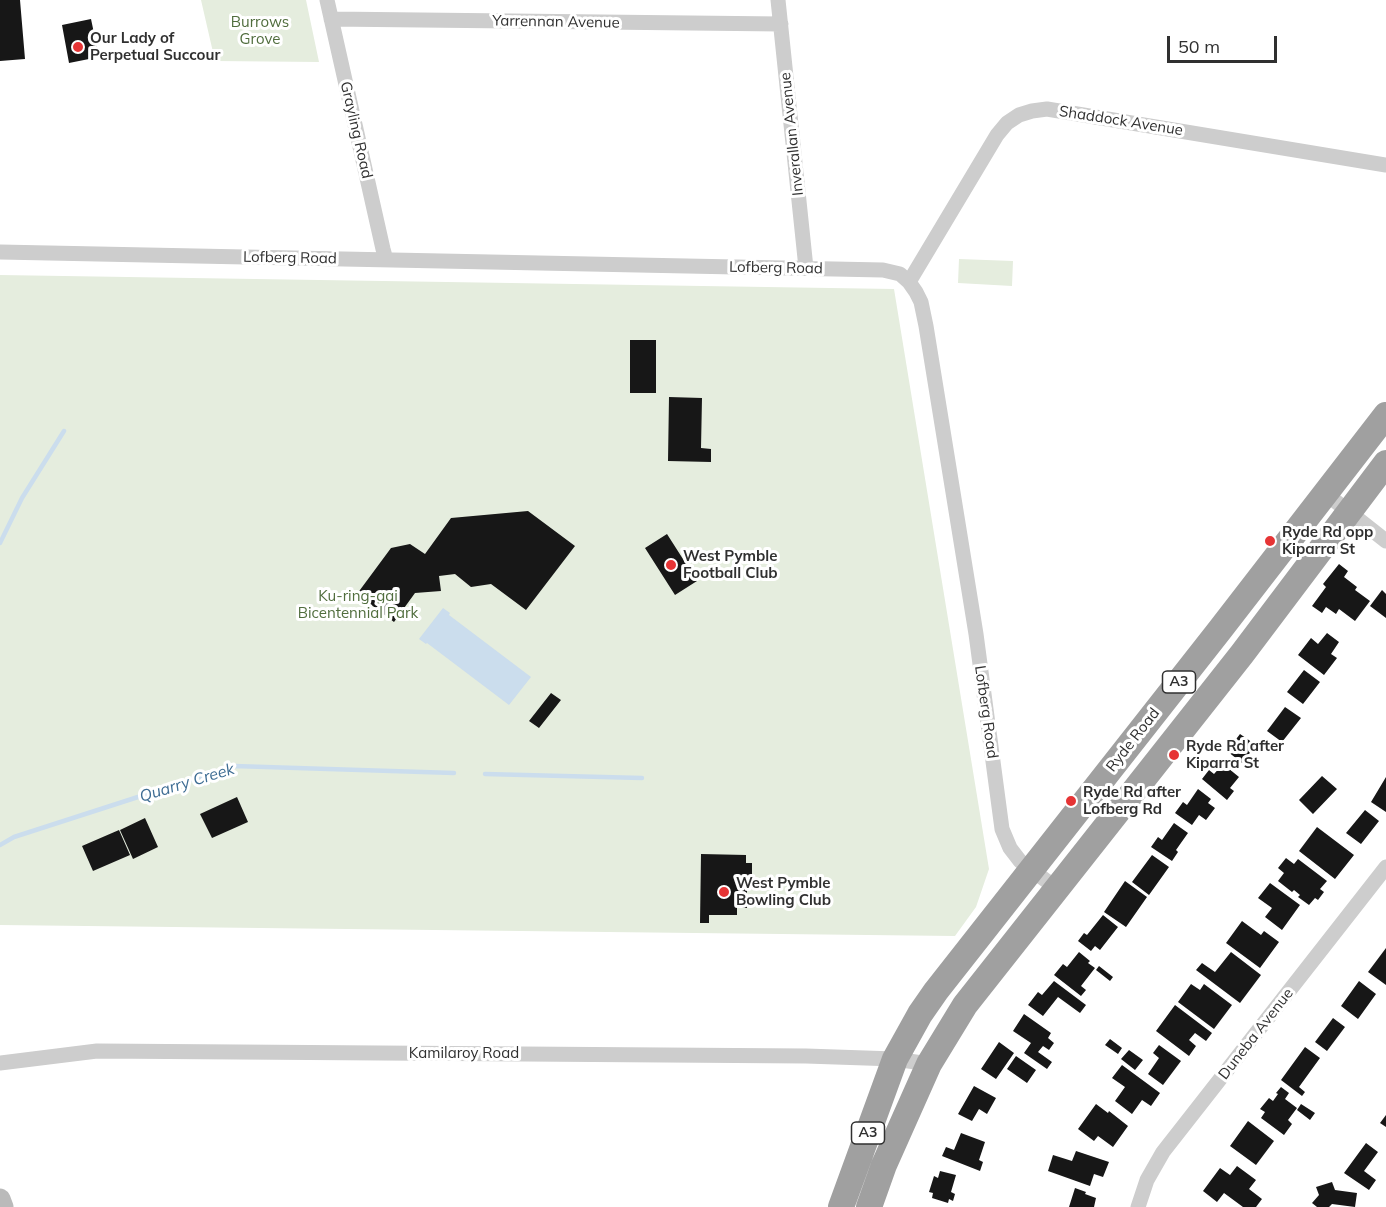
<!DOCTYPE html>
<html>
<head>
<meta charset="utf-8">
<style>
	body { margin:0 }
	#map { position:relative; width:1386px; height:1207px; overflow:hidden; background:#fff; font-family:Mulish,sans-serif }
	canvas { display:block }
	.scale { position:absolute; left:1167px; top:36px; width:110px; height:27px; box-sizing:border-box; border:3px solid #303030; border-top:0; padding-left:8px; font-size:18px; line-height:21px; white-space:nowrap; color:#303030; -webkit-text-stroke:4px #fff; paint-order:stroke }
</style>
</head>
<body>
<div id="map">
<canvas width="1386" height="1207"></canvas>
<div class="scale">50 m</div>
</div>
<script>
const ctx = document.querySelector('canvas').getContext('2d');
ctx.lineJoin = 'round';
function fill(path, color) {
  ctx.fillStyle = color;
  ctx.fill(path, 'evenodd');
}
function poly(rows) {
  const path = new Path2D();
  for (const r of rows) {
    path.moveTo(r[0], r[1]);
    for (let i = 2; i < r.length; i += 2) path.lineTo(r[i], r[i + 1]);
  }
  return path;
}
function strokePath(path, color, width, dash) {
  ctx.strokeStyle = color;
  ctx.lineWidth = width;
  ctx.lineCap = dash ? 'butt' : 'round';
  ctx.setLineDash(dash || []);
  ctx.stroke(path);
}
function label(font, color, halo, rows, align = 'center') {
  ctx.font = font + ' Mulish,sans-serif';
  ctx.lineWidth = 6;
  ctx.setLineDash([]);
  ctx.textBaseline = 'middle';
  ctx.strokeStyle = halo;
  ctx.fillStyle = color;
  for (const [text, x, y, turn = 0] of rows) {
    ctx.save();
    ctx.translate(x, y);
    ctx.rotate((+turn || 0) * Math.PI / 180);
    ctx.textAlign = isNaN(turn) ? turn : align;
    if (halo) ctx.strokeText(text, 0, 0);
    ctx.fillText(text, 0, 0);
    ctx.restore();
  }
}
fill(poly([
	[201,0,306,0,319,62,215,61],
	[959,259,1013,261,1012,286,958,283],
	[0,275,894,289,989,869,976,907,955,936,0,925]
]), '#e5edde');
fill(poly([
	[443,608,450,613,449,615,531,677,509,705,427,643,426,644,419,639]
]), '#cbdded');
strokePath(poly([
	[0,543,22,498,64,431],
	[485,774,642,778],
	[0,845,14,837,234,766,454,773]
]), '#cbdded', 4.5);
fill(poly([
	[0,0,20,0,25,59,0,61],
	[91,19,99,57,69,63,62,25],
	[630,340,656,340,656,393,630,393],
	[669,397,702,398,701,448,711,449,711,462,668,461],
	[528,511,575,546,526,610,491,584,471,587,455,574,439,576,441,591,415,593,394,622,357,594,391,548,410,544,425,554,451,518],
	[667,534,697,581,675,595,645,548],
	[1339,564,1348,571,1344,577,1357,587,1355,590,1370,601,1355,621,1339,609,1336,614,1326,607,1322,613,1312,606,1326,587,1323,584],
	[1382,590,1386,594,1386,618,1370,606],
	[1327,633,1339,642,1331,654,1337,658,1324,675,1298,655,1311,638,1318,644],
	[1304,670,1320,682,1303,704,1287,692],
	[551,693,561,700,539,728,529,721],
	[1285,707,1301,718,1282,742,1267,731],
	[1240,734,1256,745,1242,763,1227,751],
	[1223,764,1239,777,1230,788,1234,791,1227,800,1202,779,1209,770,1214,774],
	[1322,776,1337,789,1313,814,1299,800],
	[1386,777,1386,812,1371,802],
	[1198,789,1211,799,1208,803,1215,808,1206,820,1199,815,1192,825,1175,813,1183,802,1187,805],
	[237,797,248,822,212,838,200,814],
	[1365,810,1379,821,1361,844,1346,833],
	[145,818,158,847,133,859,120,830],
	[1174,823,1188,833,1176,850,1178,852,1172,861,1151,847,1158,837,1162,840],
	[1317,827,1354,855,1335,879,1299,851],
	[119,830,130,855,93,871,82,846],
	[701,854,746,855,746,863,752,863,752,877,747,877,747,908,737,908,737,915,709,915,709,923,700,923],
	[1152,855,1169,867,1149,895,1132,882],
	[1286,858,1294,864,1298,859,1327,881,1320,889,1324,892,1318,900,1315,898,1309,905,1298,897,1300,895,1294,890,1292,892,1278,881,1284,873,1278,868],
	[1125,881,1147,897,1126,927,1104,912],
	[1270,883,1300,905,1282,930,1265,917,1272,908,1258,898],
	[1103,915,1118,927,1100,950,1095,946,1091,951,1078,941,1084,933,1087,935],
	[1242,921,1261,935,1264,931,1279,942,1260,968,1226,943],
	[1386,948,1386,985,1368,972],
	[1079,952,1090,961,1088,963,1095,968,1081,986,1086,990,1081,996,1054,975,1063,964,1067,967],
	[1231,952,1261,975,1240,1003,1196,970,1202,963,1215,972],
	[1099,966,1113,977,1110,981,1096,970],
	[1054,981,1086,1005,1080,1013,1058,997,1043,1016,1028,1005,1038,992,1042,995],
	[1359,981,1376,994,1358,1019,1341,1006],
	[1191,984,1200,990,1204,984,1232,1005,1214,1029,1178,1002],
	[1175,1005,1212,1033,1206,1041,1195,1033,1189,1040,1196,1046,1189,1056,1156,1031],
	[1024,1014,1051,1033,1048,1038,1054,1043,1049,1050,1043,1046,1038,1052,1052,1062,1047,1069,1024,1053,1031,1043,1013,1031],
	[1333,1018,1345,1027,1327,1051,1315,1042],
	[1110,1039,1122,1048,1118,1054,1105,1045],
	[999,1042,1014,1053,996,1079,981,1069],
	[1159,1045,1181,1061,1163,1085,1148,1074,1159,1058,1153,1053],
	[1305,1047,1320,1058,1299,1087,1305,1092,1302,1096,1281,1080],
	[1129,1050,1143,1060,1135,1070,1121,1059],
	[1016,1056,1036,1070,1027,1083,1007,1069],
	[1122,1065,1160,1093,1151,1106,1142,1100,1132,1114,1115,1101,1125,1087,1112,1078],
	[974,1086,996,1098,987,1114,979,1109,972,1121,958,1114],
	[1281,1087,1289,1093,1285,1099,1297,1108,1288,1120,1292,1124,1284,1135,1261,1118,1265,1112,1260,1109,1269,1098,1273,1101,1278,1094,1276,1093],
	[1096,1104,1108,1113,1109,1111,1128,1126,1113,1147,1098,1136,1094,1141,1078,1129],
	[1301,1104,1315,1113,1310,1120,1297,1110],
	[1386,1115,1386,1127,1380,1123],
	[1248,1121,1274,1141,1256,1165,1230,1146],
	[961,1133,985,1142,979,1160,983,1162,980,1171,942,1156,946,1147,954,1150],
	[1366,1143,1378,1152,1364,1171,1376,1180,1369,1190,1344,1173],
	[1076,1151,1109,1162,1103,1177,1094,1174,1090,1186,1048,1171,1053,1155,1072,1161],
	[1237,1166,1256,1180,1249,1189,1262,1199,1256,1207,1243,1207,1224,1193,1217,1202,1203,1191,1220,1168,1230,1175],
	[940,1171,956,1175,951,1192,955,1194,953,1201,949,1199,948,1203,932,1198,933,1193,929,1192,934,1176,938,1178],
	[1332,1182,1335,1190,1357,1193,1355,1207,1332,1204,1329,1207,1317,1207,1312,1203,1319,1195,1316,1187],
	[1075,1188,1086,1192,1085,1194,1096,1198,1094,1207,1069,1207]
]), '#171717');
strokePath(poly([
	[327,0,383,249,386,260],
	[778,0,806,268],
	[331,19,781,24],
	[0,252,883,270,900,274,909,282,916,292,921,302,926,326,976,634,1002,829,1010,848,1020,861,1056,888],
	[909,282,997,135,1007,123,1019,115,1032,111,1047,109,1386,165],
	[1325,493,1386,541],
	[0,1063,97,1051,806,1056,895,1059,929,1064],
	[1138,1207,1147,1180,1163,1152,1386,867]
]), '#cdcdcd', 15);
strokePath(poly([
	[0,1199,3,1207]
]), '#bababa', 21);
strokePath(poly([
	[841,1207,895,1059,920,1014,936,991,1219,631,1386,415],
	[869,1207,884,1165,929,1064,965,1005,1242,654,1386,463]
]), '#a0a0a0', 26);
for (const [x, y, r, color] of [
	[78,47,6,"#e63435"],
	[1270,541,6,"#e63435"],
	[671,565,6,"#e63435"],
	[1174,755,6,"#e63435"],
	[1071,801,6,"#e63435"],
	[724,892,6,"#e63435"]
]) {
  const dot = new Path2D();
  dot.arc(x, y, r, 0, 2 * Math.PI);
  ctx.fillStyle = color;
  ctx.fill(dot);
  strokePath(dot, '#fff', 2);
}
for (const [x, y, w] of [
	[1179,682,33],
	[868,1133,33]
]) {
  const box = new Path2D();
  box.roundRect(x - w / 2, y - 11, w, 22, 4.5);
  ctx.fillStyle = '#fff';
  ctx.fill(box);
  strokePath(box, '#303030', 1.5);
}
label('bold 14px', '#303030', null, [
	["A3",1179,682],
	["A3",868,1133]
]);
label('15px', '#506d3d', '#fff', [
	["Burrows",260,22],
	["Grove",260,39],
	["Ku-ring-gai",358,596],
	["Bicentennial Park",358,613]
]);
label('15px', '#303030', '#fff', [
	["Yarrennan Avenue",556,22,1],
	["Shaddock Avenue",1121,121,9],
	["Grayling Road",356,130,77],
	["Inverallan Avenue",792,134,-96],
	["Lofberg Road",290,258,1],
	["Lofberg Road",776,268,1],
	["Lofberg Road",986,712,82],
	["Ryde Road",1133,740,-52],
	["Duneba Avenue",1256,1034,-52],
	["Kamilaroy Road",464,1053]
]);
label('bold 15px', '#303030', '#fff', [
	["Our Lady of",90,38],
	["Perpetual Succour",90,55],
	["Ryde Rd opp",1282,532],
	["Kiparra St",1282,549],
	["West Pymble",683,556],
	["Football Club",683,573],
	["Ryde Rd after",1186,746],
	["Kiparra St",1186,763],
	["Ryde Rd after",1083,792],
	["Lofberg Rd",1083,809],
	["West Pymble",736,883],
	["Bowling Club",736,900]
], 'left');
label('italic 16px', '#3d6c93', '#fff', [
	["Quarry Creek",187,783,-17]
]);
</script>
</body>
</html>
